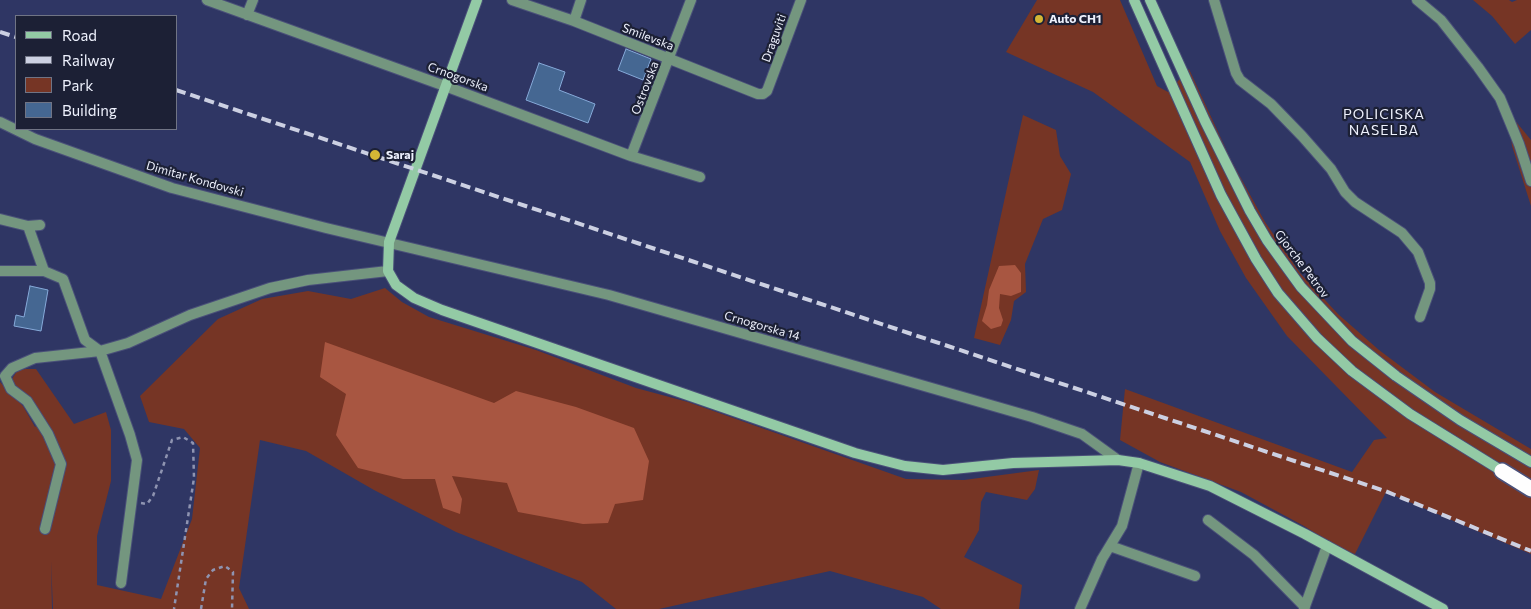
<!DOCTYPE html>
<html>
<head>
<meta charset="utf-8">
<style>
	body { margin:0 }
	#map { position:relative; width:1531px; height:609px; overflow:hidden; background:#2f3664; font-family:Commissioner,sans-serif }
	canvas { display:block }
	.legend { position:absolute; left:15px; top:15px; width:162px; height:115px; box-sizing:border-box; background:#1c2035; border:1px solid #707485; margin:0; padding:6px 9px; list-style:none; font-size:15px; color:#eef1fd }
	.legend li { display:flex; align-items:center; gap:10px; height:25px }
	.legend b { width:25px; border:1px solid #707485 }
</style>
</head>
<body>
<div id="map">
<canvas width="1531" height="609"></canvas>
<ul class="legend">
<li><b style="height:6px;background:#93caa5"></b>Road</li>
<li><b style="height:6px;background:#ccd0e2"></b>Railway</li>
<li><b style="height:14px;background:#763525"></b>Park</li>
<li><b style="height:14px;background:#456792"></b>Building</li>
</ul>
</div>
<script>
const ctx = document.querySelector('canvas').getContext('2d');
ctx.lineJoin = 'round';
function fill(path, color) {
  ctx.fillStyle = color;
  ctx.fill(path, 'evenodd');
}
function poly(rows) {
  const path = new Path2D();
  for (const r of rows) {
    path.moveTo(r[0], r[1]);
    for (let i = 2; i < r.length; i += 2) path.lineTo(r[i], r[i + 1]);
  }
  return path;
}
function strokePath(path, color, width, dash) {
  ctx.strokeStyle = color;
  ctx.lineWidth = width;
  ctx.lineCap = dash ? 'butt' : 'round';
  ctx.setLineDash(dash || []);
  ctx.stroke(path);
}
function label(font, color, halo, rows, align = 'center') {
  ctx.font = font + ' Commissioner,sans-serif';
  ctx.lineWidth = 4.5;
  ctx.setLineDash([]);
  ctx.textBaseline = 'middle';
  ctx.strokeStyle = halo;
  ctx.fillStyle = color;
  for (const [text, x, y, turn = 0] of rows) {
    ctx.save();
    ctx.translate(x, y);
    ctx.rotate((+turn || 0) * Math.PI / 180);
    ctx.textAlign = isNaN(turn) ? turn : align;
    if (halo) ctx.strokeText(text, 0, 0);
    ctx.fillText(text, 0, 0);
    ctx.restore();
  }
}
fill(poly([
	[1037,0,1120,0,1157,86,1168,92,1189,69,1231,160,1265,222,1300,273,1338,314,1379,350,1435,392,1531,449,1531,554,1386,492,1355,554,1342,550,1304,526,1241,492,1160,462,1120,440,1125,389,1352,472,1374,440,1387,438,1287,336,1246,278,1220,231,1190,162,1093,92,1006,52],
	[1473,0,1509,0,1512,2,1517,0,1531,0,1531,30,1515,44,1492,16],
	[1508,112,1531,140,1531,206,1512,146],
	[1023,115,1056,130,1060,156,1071,174,1062,210,1043,219,1025,264,1026,292,1014,301,1011,320,1000,345,974,338],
	[385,288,402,302,429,317,536,350,636,388,688,402,906,479,964,480,1039,470,1035,489,1027,500,986,492,981,502,979,530,964,557,1022,585,1019,609,941,609,923,597,830,571,659,609,616,609,582,582,456,532,374,490,306,451,260,440,239,588,249,609,53,609,51,561,52,609,0,609,0,382,23,406,35,427,44,418,29,399,14,387,12,379,17,371,25,369,36,369,74,424,106,412,111,430,111,481,97,536,97,585,161,599,192,519,200,448,184,429,149,422,140,396,218,319,262,299,308,291,351,299]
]), '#763525');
fill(poly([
	[1015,265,1021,273,1021,292,1011,296,1000,294,999,308,1003,320,1001,326,991,329,982,321,987,305,989,290,999,266],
	[325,342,494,403,516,391,576,407,634,428,649,461,643,500,615,504,608,523,583,524,518,512,507,483,452,476,462,499,460,514,443,508,435,479,403,479,358,468,336,435,346,394,320,377]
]), '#a85641');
const building = poly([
	[626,49,651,59,643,80,618,70,626,49],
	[539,63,565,72,559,90,595,104,588,123,526,100,539,63],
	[30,286,48,290,41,331,14,326,16,315,24,317,30,286]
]);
fill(building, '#456792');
strokePath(building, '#86aad9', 1);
const minor = poly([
	[207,0,445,86,631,156,700,177],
	[512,0,574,21,758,94,763,94,767,91,801,0],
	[1214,0,1236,73,1240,80,1271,104,1302,136,1331,169,1345,192,1355,202,1402,233,1418,252,1430,283,1430,289,1420,317],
	[1417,0,1441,20,1478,67,1500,98,1519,144,1531,181],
	[247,15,253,0],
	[574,21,581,0],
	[0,122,35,139,172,188,326,228,609,295,1032,417,1082,434,1118,460],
	[631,156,691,0],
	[0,219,28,226,40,225],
	[28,226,44,271,63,279,85,340,100,351,130,435,137,460,121,583],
	[0,271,44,271],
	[1208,520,1254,555,1305,607],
	[45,529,61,464,48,434,27,401,11,389,5,376,12,368,35,358,100,351,128,343,190,315,270,288,308,280,388,271],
	[1110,546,1195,576],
	[1080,609,1102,559,1122,526,1139,463],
	[1304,609,1327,546]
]);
const secondary = poly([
	[477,0,389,242,388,271,396,285,414,298,442,310,855,453,905,466,943,470,1013,463,1118,460,1139,463,1210,486,1305,534,1443,609],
	[1134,0,1221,195,1256,259,1278,293,1317,338,1352,371,1410,414,1502,471],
	[1150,0,1205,121,1250,211,1267,240,1301,287,1352,341,1396,376,1460,420,1531,462]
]);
const motorway = poly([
	[1502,471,1531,489]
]);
strokePath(minor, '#4a5079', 12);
strokePath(secondary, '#4a5079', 12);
strokePath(motorway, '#4a5079', 18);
strokePath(poly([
	[141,503,147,504,153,496,172,440,183,437,193,443,194,478,174,609],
	[201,609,206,579,213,570,225,566,233,572,232,609]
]), '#8f94b1', 2.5, [4, 4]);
strokePath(minor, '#74967f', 10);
strokePath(secondary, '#93caa5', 10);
strokePath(motorway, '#fefefe', 15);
strokePath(poly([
	[0,32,16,37],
	[176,90,1385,491,1531,551]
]), '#ccd0e2', 4, [10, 5]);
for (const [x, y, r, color] of [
	[1039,19,5,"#d4b635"],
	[375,155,6,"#d4b635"]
]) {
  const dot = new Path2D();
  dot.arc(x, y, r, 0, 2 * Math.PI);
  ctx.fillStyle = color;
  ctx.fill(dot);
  strokePath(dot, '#1c2035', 2);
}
label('bold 12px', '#eef1fd', '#1c2035', [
	["Auto CH1",1049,19],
	["Saraj",386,155]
], 'left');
label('12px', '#eef1fd', '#1c2035', [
	["Smilevska",648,37,21],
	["Draguviti",774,38,-70],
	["Crnogorska",458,77,20],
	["Ostrovska",645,88,-69],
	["Dimitar Kondovski",195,179,16],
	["Gjorche Petrov",1302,264,53],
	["Crnogorska 14",762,326,16]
]);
ctx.letterSpacing = '1px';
label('14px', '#eef1fd', '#1c2035', [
	["POLICISKA",1384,114],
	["NASELBA",1384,130]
]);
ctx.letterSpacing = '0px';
</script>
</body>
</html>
